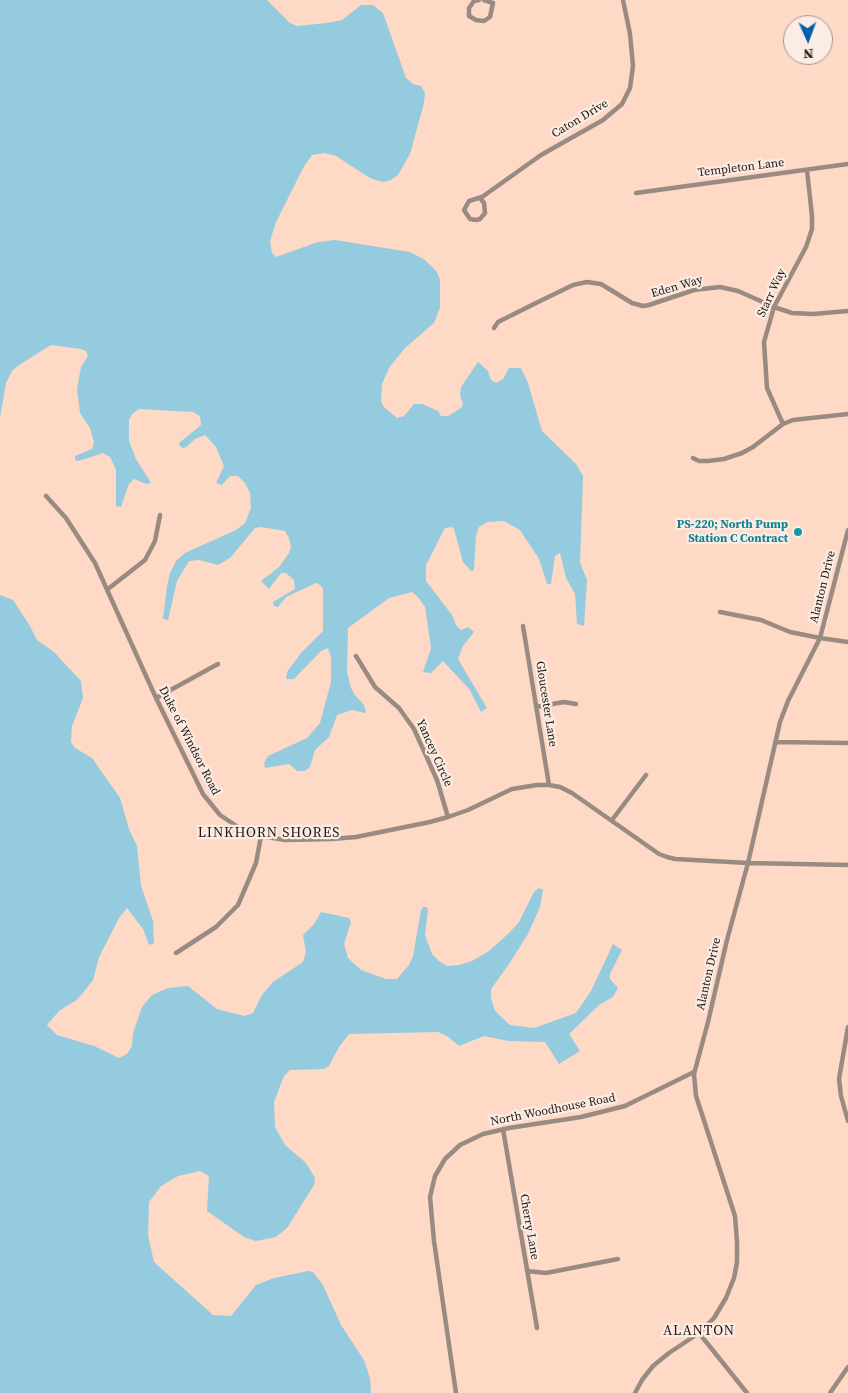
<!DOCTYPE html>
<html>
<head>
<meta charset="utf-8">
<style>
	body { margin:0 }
	#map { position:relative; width:848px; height:1393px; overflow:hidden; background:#fed9c6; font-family:"Source Serif 4",serif }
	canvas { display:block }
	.north { position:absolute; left:783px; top:15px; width:50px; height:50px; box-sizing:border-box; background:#fbece4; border:1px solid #a4968f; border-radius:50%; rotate:178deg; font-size:14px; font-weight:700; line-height:20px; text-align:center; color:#22160f }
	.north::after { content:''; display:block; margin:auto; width:18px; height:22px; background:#0060ad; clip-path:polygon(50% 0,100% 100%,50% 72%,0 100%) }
</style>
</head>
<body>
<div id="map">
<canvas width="848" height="1393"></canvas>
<div class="north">N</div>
</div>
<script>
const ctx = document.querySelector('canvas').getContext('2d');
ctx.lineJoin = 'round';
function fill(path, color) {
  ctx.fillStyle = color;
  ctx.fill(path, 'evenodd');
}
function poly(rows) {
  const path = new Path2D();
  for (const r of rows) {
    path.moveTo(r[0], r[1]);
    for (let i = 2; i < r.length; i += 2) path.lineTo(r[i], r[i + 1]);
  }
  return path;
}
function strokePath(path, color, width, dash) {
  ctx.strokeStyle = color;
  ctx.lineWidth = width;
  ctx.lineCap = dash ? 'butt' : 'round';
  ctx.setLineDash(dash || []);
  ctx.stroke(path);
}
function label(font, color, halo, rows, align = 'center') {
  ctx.font = font + ' "Source Serif 4",serif';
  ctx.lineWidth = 4.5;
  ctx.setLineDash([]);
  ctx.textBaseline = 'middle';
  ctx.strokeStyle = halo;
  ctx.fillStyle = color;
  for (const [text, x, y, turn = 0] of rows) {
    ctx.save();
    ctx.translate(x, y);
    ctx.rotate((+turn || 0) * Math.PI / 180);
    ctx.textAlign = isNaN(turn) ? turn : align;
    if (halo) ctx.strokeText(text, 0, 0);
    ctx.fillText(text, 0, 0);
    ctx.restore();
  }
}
fill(poly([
	[0,0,267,0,290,23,297,26,327,23,342,20,361,5,373,5,383,13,406,78,413,84,421,86,425,93,424,103,410,154,398,175,391,180,383,182,370,178,336,156,325,153,312,155,303,168,276,222,270,241,272,253,276,257,318,242,335,240,410,252,425,260,437,272,440,280,440,308,434,323,405,348,389,368,382,384,381,402,385,408,397,418,404,416,414,404,422,404,438,411,441,416,448,416,461,408,463,404,460,395,461,387,478,362,488,371,491,380,496,383,503,379,509,368,521,368,528,383,542,431,576,464,583,476,580,563,587,580,584,626,577,624,575,594,566,578,560,553,555,556,551,584,547,584,539,559,520,530,504,521,488,522,479,527,476,535,474,570,471,571,463,562,454,529,452,527,445,528,426,565,426,581,452,615,456,625,461,630,468,627,474,632,463,646,458,659,487,708,481,712,470,690,443,661,431,673,423,672,431,648,425,607,417,596,412,592,389,598,348,628,347,672,351,688,355,695,364,705,366,712,365,713,352,710,337,715,329,737,315,750,310,767,305,771,297,771,289,764,265,768,264,763,268,756,307,738,320,723,331,682,331,657,328,648,321,651,294,679,286,679,287,672,301,653,323,631,323,589,319,584,316,583,286,597,278,607,274,606,273,602,295,589,294,580,286,573,281,573,269,589,261,581,279,567,289,553,291,547,289,538,285,531,261,527,255,528,230,558,218,565,199,560,189,561,177,581,168,620,163,619,167,586,170,573,176,561,185,553,236,530,245,523,251,508,250,493,245,483,238,476,230,476,222,485,216,483,224,466,216,447,205,435,195,439,186,447,183,448,179,445,179,443,201,425,200,416,193,412,139,409,132,414,129,420,129,441,136,459,151,483,146,484,134,479,129,484,121,507,116,506,116,470,110,457,103,453,79,461,75,460,75,456,92,449,94,442,90,428,80,413,77,389,81,367,88,356,86,351,81,349,51,345,19,365,12,371,6,383,0,418],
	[0,595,13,600,30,626,37,640,54,652,81,681,83,698,72,726,71,742,75,748,92,758,120,798,129,829,137,846,141,886,153,921,154,943,149,945,143,929,127,908,119,918,99,957,93,980,78,999,59,1011,47,1025,57,1035,94,1046,119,1058,127,1054,132,1046,133,1033,142,1007,152,995,168,988,188,986,217,1009,244,1016,253,1013,262,995,273,982,303,962,306,952,303,935,314,924,321,912,349,918,351,922,344,944,348,958,361,970,386,979,397,979,409,965,413,956,421,910,423,907,427,907,428,910,425,935,432,954,439,961,447,966,459,965,472,961,489,951,509,933,519,922,534,892,539,888,543,890,540,907,528,934,509,964,491,989,491,998,495,1011,510,1025,534,1028,576,1013,591,991,613,944,622,950,610,974,610,979,618,988,613,997,599,1005,569,1034,580,1051,559,1064,545,1042,508,1041,484,1036,459,1046,447,1036,438,1032,349,1034,339,1047,329,1066,324,1069,290,1070,284,1076,274,1102,275,1127,285,1145,306,1163,315,1178,314,1185,287,1228,276,1237,256,1241,244,1237,207,1211,209,1176,200,1171,178,1176,161,1186,149,1202,148,1235,154,1262,213,1315,231,1316,256,1285,274,1278,308,1271,313,1272,323,1285,341,1325,364,1360,370,1378,371,1393,0,1393]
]), '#95cbde');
strokePath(poly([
	[479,0,474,1,469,8,469,16,476,20,484,21,490,17,493,3],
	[484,0,493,3],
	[636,193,848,164],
	[480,198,484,203,485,213,480,219,476,220,470,219,464,210,469,201,482,197,541,155,603,120,622,104,630,88,633,66,630,34,623,0],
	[494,328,498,322,536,303,573,285,587,282,601,284,632,303,643,306,649,305,694,290,720,287,738,291,774,307,792,313,813,314,848,311],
	[783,424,767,388,764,342,774,307,806,247,812,229,812,216,807,170],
	[693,458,699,461,708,461,724,459,742,453,753,447,783,424,793,420,848,414],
	[46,496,66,518,95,563,156,698,203,794,220,815,238,827,261,836,285,840,332,839,356,837,430,822,448,817,468,810,512,789,537,785,549,785,560,787,572,793,659,854,667,857,675,859,748,863,848,865],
	[108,589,145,560,155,541,160,515],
	[720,612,761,620,790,632,820,638,848,642],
	[523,626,549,785],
	[356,656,375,687,399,708,414,729,437,780,448,817],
	[156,698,218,664],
	[536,707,564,702,576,704],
	[775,742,848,743],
	[612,820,646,775],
	[176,953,216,927,238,905,256,863,261,836],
	[848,1027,839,1079,841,1096,848,1121],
	[503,1129,537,1328],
	[527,1271,546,1273,618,1259],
	[699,1333,747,1393],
	[456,1393,434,1241,430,1197,435,1176,445,1159,460,1145,483,1134,509,1128,581,1117,625,1106,694,1072],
	[635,1393,642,1380,653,1366,669,1353,699,1333,714,1318,726,1298,734,1278,737,1262,737,1242,735,1216,696,1096,694,1074,708,1022,727,940,748,863,780,722,788,701,820,638,848,530],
	[830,1393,848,1367]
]), '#998a82', 4.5);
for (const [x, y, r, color] of [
	[798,532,5,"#0f9aa8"]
]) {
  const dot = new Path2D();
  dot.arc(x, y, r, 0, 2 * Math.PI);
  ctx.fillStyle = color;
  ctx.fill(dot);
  strokePath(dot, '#fbece4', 2);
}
label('12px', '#22160f', '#fbece4', [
	["Caton Drive",580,119,-31],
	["Templeton Lane",741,168,-7],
	["Eden Way",677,287,-16],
	["Starr Way",772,293,-65],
	["Alanton Drive",823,587,-76],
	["Gloucester Lane",546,704,81],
	["Duke of Windsor Road",189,741,63],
	["Yancey Circle",434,753,66],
	["Alanton Drive",709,974,-77],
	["North Woodhouse Road",553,1110,-11],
	["Cherry Lane",529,1227,80]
]);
label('bold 12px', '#0d838f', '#fbece4', [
	["PS-220; North Pump",788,525],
	["Station C Contract",788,539]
], 'right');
ctx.letterSpacing = '1px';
label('14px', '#22160f', '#fbece4', [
	["LINKHORN SHORES",269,833],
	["ALANTON",699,1331]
]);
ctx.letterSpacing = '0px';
</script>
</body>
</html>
